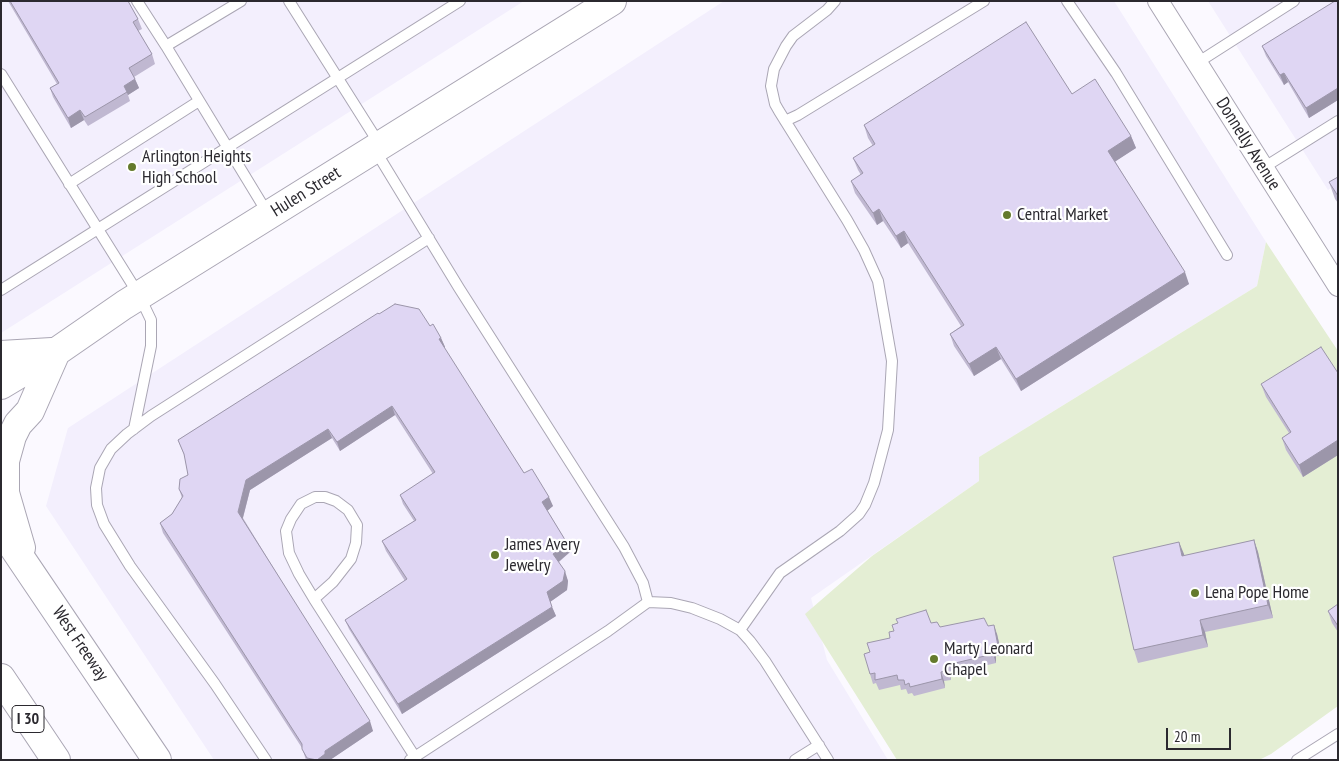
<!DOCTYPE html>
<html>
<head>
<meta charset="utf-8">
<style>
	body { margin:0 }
	#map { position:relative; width:1339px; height:761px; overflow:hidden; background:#fbf9ff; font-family:"PT Sans Narrow",sans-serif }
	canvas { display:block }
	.frame { position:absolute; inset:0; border:2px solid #2b292f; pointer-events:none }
	.scale { position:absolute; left:1166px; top:728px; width:65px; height:22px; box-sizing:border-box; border:2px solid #2b292f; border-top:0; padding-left:6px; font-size:15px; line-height:18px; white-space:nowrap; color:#2b292f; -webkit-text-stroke:4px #fff; paint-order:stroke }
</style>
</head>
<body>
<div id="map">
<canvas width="1339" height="761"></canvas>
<div class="frame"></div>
<div class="scale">20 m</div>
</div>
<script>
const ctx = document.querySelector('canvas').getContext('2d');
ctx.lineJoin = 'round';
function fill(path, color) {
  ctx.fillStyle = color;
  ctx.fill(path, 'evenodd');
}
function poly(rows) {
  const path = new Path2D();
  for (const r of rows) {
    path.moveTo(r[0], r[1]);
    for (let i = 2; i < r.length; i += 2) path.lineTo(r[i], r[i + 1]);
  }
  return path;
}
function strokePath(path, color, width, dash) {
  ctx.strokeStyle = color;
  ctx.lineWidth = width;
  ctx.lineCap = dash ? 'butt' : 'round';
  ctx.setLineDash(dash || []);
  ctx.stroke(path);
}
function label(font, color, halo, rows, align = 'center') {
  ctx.font = font + ' "PT Sans Narrow",sans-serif';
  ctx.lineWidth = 4.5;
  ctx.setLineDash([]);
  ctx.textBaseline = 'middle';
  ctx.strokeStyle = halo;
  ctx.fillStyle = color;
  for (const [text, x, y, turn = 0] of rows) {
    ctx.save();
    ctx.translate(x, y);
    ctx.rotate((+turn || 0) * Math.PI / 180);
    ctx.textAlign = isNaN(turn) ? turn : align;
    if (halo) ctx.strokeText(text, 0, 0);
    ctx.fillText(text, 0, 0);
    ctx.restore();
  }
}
fill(poly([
	[1,1,524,1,1,333],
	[724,1,1114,1,1266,242,1257,286,979,457,979,481,811,598,827,660,888,760,214,760,46,506,68,428],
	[1208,1,1338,1,1338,183,1328,190]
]), '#f3effd');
fill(poly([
	[1266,242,1338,351,1338,706,1271,754,1259,760,897,760,805,614,872,556,979,481,979,457,1257,286]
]), '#e4eed4');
const service = poly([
	[137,1,166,46,241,1],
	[289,1,380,145],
	[1067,1,1116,73,1227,255],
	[166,46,268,214],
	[1197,63,1294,1],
	[1,74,139,295,151,320,151,346,134,429],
	[785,121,798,115,984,1],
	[375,150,459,288,624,547,643,583,648,602],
	[1263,168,1338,121],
	[69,184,199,101],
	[1,290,460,1],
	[314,599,333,582,351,559,356,543,357,525,348,510,336,501,325,497,315,497,301,504,291,519,286,531,289,553,299,574,314,599,415,757],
	[740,630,780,573,840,531,859,514,865,505,874,483,888,430,892,361,878,281,864,250,847,220,779,111,775,104,771,86,774,69,786,46,793,36,827,10,835,1],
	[266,760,215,684,130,566,104,524,97,505,96,488,100,468,111,449,127,434,151,416,429,238],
	[410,760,608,631,648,602,671,603,692,608,720,619,740,630,750,641,765,661,828,760],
	[795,760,819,745],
	[1297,760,1338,734]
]);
const minor = poly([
	[1158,1,1338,286]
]);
const secondary = poly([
	[1,355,52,352],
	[1,385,56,352,124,305,612,1],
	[1,529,157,760],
	[21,548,5,493,5,461,12,436,18,424,30,411,56,352]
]);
const motorway = poly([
	[1,678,56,760]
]);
strokePath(service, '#aaa6b4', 12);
strokePath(minor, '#aaa6b4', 22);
strokePath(secondary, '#aaa6b4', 30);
strokePath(motorway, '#aaa6b4', 30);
strokePath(service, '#fff', 10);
strokePath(minor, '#fff', 20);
strokePath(secondary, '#fff', 28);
strokePath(motorway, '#fff', 28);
fill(poly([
	[8,1,128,1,138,19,142,29,138,31,152,54,155,64,134,77,139,88,128,95,130,101,88,126,84,120,71,128,53,97,50,88,57,84],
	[1338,1,1338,100,1309,118,1288,82,1284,85,1266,56,1262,46],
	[1072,94,1131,136,1136,148,1115,161,1189,284,1021,391,1001,359,974,376,954,346,950,334,961,326,908,243,901,248,883,221,877,225,855,193,851,181,861,175,858,170,853,158,873,146,868,138,864,125],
	[1338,177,1338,203,1335,199,1329,182],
	[379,314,430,326,441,338,445,347,444,348,524,473,553,506,547,510,567,543,570,552,559,562,568,581,567,590,550,602,556,616,402,714,349,629,345,620,405,581,386,551,382,541,414,521,403,504,400,495,433,474,395,415,340,451,332,438,250,490,243,518,373,731,330,760,306,760,302,748,163,533,160,523,172,514,182,498,179,489,188,475,185,457,178,440],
	[1338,373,1338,455,1303,477,1286,450,1282,438,1289,433,1266,397,1261,384],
	[1254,540,1258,552,1273,618,1205,632,1208,647,1138,663,1134,650,1184,556],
	[1338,604,1338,632,1332,623,1328,611],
	[931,623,940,627,988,626,997,634,1002,656,996,656,996,663,950,674,951,680,944,681,945,688,914,696,912,693,908,694,906,689,901,690,900,685,879,690,876,683,873,684,870,674,870,652,890,638]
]), '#c0b8d1');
fill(poly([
	[1284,73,1288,82,1284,85,1280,75],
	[135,79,139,88,128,95,124,86],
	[1338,88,1338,100,1309,118,1306,108],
	[80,110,84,120,71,128,68,118],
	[1131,136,1136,148,1113,163,1108,151],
	[879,209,883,221,877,225,873,213],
	[904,231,908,243,901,248,896,236],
	[1185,272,1189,284,1021,391,1016,379],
	[441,338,445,347,442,349,439,339],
	[996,347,1001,359,974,376,969,364],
	[392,406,395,415,340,451,337,442],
	[328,429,332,438,250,490,242,521,238,512,246,480],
	[1338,440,1338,455,1303,477,1299,465],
	[549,497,553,506,546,512,542,502],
	[1254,540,1258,552,1273,618,1268,605],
	[1179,542,1184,554,1187,568,1182,556],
	[567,543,570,552,557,563,553,554],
	[565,571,568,581,567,590,550,602,547,592],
	[552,607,556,616,402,714,398,704],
	[1200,620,1205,632,1208,647,1203,635],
	[994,625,997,634,1002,656,998,646],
	[992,647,996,656,996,663,993,654],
	[947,665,950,674,951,680,947,670],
	[941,672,944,681,945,688,942,679],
	[370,721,373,731,330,760,317,760,325,751]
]), '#9c96aa');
const building = poly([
	[10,1,128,1,138,19,133,22,152,54,129,68,135,79,124,86,127,92,85,117,80,110,68,118,50,88,59,83,10,1],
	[1335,1,1338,1,1338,88,1306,108,1284,73,1280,75,1262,46,1335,1],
	[1026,22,1072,94,1095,79,1131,136,1108,151,1185,272,1016,379,996,347,969,364,950,334,964,325,904,231,896,236,879,209,873,213,851,181,863,173,853,158,875,144,864,125,1026,22],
	[1338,177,1338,196,1329,182,1338,177],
	[395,304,419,309,430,326,433,324,441,338,439,339,524,473,532,469,549,497,542,502,567,543,553,554,565,571,563,581,547,592,552,607,398,704,345,620,407,579,382,541,416,520,400,495,435,472,392,406,337,442,328,429,246,480,238,512,370,721,325,751,325,754,317,760,307,758,302,749,302,744,160,523,172,514,183,496,179,489,180,479,188,475,184,454,178,440,378,313,379,314,395,304],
	[1321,347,1338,373,1338,440,1299,465,1282,438,1291,432,1261,384,1321,347],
	[1254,540,1268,605,1200,620,1203,635,1134,650,1113,557,1179,542,1182,556,1254,540],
	[1338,604,1338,626,1328,611,1338,604],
	[926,610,931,623,937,622,940,627,984,618,988,626,994,625,998,646,992,647,993,654,947,665,947,670,941,672,942,679,910,687,909,683,905,685,904,680,898,680,897,675,875,680,875,673,870,674,864,654,870,652,867,643,890,638,889,632,894,631,892,625,898,623,896,619,926,610]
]);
fill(building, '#dfd6f3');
strokePath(building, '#9c96aa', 1);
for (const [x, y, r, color] of [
	[132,167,5,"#647a2c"],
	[1007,215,5,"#647a2c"],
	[495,555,5,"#647a2c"],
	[1195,593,5,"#647a2c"],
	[934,659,5,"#647a2c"]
]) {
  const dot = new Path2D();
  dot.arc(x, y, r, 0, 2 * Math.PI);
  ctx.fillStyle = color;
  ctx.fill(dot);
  strokePath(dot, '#fff', 2);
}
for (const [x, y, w] of [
	[28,719,32]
]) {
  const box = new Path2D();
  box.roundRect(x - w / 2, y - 13.5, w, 27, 4);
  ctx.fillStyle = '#fff';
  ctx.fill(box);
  strokePath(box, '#2b292f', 1);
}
label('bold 16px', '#2b292f', null, [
	["I 30",28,719]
]);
label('18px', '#2b292f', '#fff', [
	["Donnelly Avenue",1248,144,58],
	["Hulen Street",306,192,-32],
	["West Freeway",80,644,56]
]);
label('18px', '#2b292f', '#fff', [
	["Arlington Heights",142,157],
	["High School",142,178],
	["Central Market",1017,215],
	["James Avery",505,545],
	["Jewelry",505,566],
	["Lena Pope Home",1205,593],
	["Marty Leonard",944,649],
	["Chapel",944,670]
], 'left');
</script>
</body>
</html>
